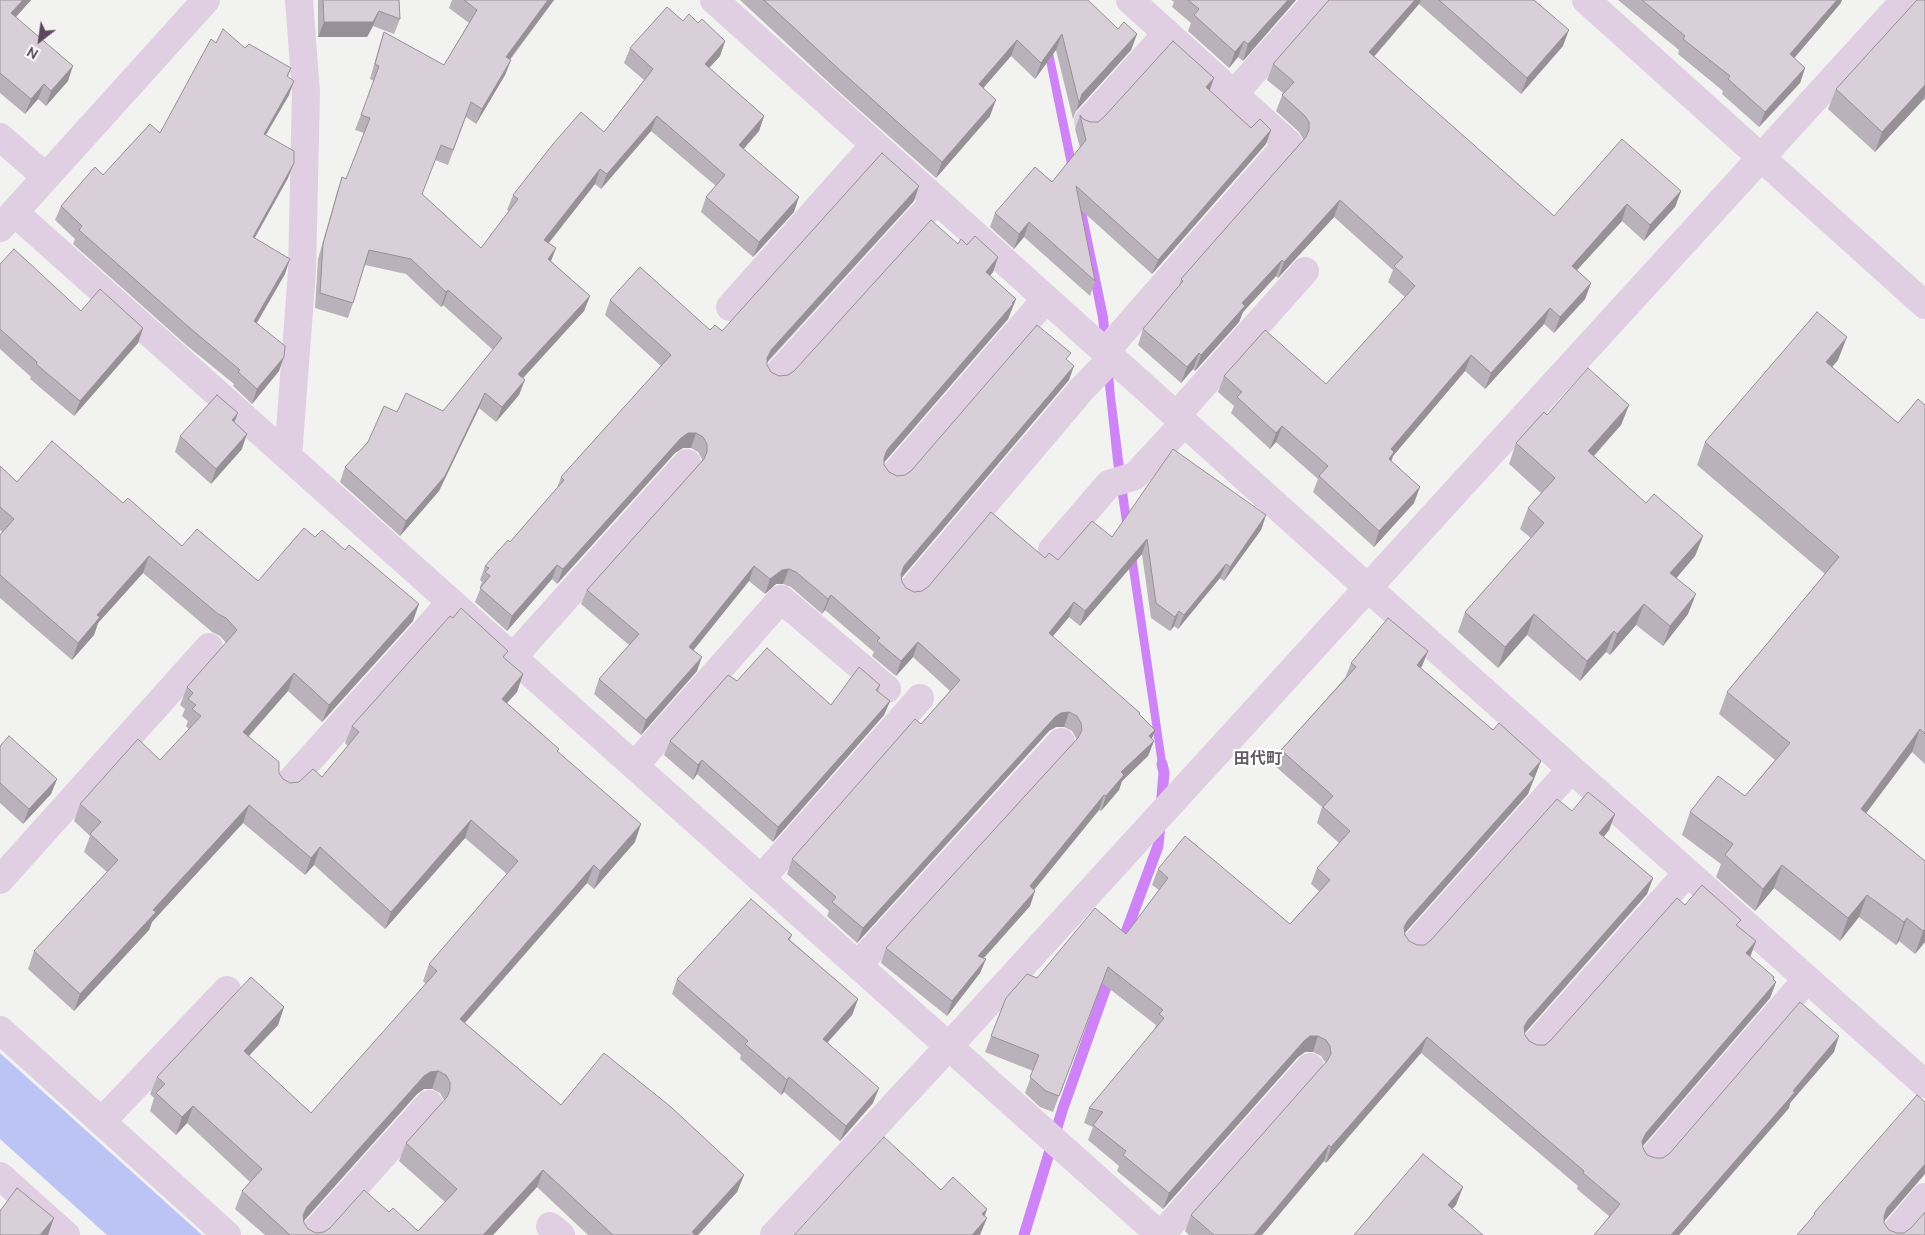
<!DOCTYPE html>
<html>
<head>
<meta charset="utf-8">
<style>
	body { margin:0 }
	#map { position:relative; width:1925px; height:1235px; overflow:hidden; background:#f2f3f0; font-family:Ubuntu,sans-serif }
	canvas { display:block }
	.north { position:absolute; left:15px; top:15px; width:50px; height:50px; -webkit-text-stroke:4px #fff; paint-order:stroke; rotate:210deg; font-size:14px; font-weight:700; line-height:20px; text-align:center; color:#5e4660 }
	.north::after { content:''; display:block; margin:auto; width:18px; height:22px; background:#5e4660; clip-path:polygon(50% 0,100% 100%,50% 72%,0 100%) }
</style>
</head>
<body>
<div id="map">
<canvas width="1925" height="1235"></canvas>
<div class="north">N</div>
</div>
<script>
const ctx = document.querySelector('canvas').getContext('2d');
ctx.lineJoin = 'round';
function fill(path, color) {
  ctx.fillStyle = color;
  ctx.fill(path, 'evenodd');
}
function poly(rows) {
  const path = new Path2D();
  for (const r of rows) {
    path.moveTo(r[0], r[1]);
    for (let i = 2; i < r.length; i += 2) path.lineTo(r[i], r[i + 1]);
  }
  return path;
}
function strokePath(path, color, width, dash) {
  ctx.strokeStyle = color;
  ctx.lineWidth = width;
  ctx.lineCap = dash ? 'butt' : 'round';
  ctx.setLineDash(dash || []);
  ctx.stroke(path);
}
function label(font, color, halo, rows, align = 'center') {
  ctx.font = font + ' Ubuntu,"Noto Sans JP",sans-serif';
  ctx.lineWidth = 4.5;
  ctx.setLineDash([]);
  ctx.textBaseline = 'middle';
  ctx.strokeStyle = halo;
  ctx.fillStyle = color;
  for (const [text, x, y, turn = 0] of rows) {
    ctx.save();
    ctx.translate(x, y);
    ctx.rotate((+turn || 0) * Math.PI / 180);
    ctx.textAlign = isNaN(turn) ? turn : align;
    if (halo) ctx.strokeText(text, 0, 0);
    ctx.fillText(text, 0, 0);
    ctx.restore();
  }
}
fill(poly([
	[0,1053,202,1235,107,1235,0,1139]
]), '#bbc4f5');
fill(poly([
	[1052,48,1108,317,1115,397,1129,507,1168,776,1160,778,1113,461,1098,318,1044,51]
]), '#ce83f6');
strokePath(poly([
	[1161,808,1164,773,1162,764],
	[1121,946,1158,846,1160,824],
	[1024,1235,1063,1108,1111,973]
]), '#ce83f6', 11);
strokePath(poly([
	[714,0,1368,588,1925,1084],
	[1586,0,1925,305],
	[1234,94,1317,0],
	[1088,121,1167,33],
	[0,137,46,177],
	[14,212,1160,1235],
	[0,228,206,0],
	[730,307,874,145],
	[1105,352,1288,143,1130,0],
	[777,375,936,200],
	[1176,416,1305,271],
	[288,456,302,271,306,92,299,0],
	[894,475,1046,299],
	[1052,550,1109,484,1135,476,1184,423],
	[911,591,1082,389,1112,358],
	[513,657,687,463],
	[635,765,781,599,887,689],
	[287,785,451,602],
	[761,879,920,698],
	[0,880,209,647],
	[1414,946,1571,769],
	[858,965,1061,742],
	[0,1030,227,1235],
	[1534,1046,1687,873],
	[102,1121,227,990],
	[1652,1159,1807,979],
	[0,1176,66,1235],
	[550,1226,561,1235],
	[312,1235,429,1104],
	[774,1235,949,1046,1905,0],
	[1161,1235,1310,1067],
	[1893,1235,1925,1197]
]), '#e0cee2', 28);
fill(poly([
	[0,0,31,0,16,17,68,81,46,106,38,99,25,114,0,93],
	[318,0,399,0,400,19,394,34,373,26,367,37,318,37],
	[452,0,554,0,510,60,511,60,505,75,476,124,466,117,448,165,435,160,422,194,481,248,509,211,507,210,513,195,604,132,644,80,624,63,630,48,683,21,698,23,725,41,720,56,709,68,764,116,759,131,744,148,794,212,753,257,701,212,706,197,716,186,651,131,601,189,595,184,549,243,556,248,551,261,590,296,584,311,523,378,519,395,496,422,479,408,439,491,400,536,340,482,345,467,397,412,443,411,493,350,443,305,441,307,406,274,365,265,353,303,348,318,315,308,318,259,337,192,342,177,346,179,364,133,355,130,374,81,370,79,379,47,384,32,444,65,469,23,449,8],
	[740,0,1088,0,1118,29,1137,34,1131,50,1076,111,1073,119,1056,50,1035,79,1011,56,983,88,990,116,936,178,837,90],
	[1171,0,1296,0,1243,61,1238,57,1229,68,1188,31,1191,23,1172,7,1174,2],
	[1329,0,1534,0,1563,46,1521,94,1419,4,1374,57,1554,216,1681,191,1675,207,1644,241,1622,221,1577,270,1591,283,1585,299,1554,333,1544,324,1485,389,1465,371,1393,456,1391,461,1414,503,1374,547,1313,492,1318,479,1276,442,1270,449,1231,413,1234,406,1218,392,1224,376,1326,384,1405,297,1388,282,1393,270,1334,217,1278,278,1276,276,1243,312,1239,322,1195,371,1193,369,1181,383,1138,345,1143,329,1179,286,1181,279,1303,140,1303,139,1299,132,1276,111,1283,93,1267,80,1273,64],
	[1618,0,1842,0,1840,4,1794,58,1805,68,1800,83,1759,127,1722,94,1723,91,1678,54,1679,50],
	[1925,0,1925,100,1924,99,1875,152,1828,109,1836,89],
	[216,43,245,48,291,68,288,77,289,95,266,135,288,178,255,238,285,274,257,323,279,371,252,404,233,386,234,384,185,344,73,244,75,239,55,220,61,206,160,133],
	[1209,90,1251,128,1271,130,1266,144,1152,274,1080,209,1095,281,1090,296,1024,237,1014,249,990,227,995,213,1052,182,1080,148,1075,129,1080,115,1083,119,1090,122,1098,122],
	[914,201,767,363,767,365,771,372,779,376,788,375,794,371,958,244,967,245,998,257,993,272,990,276,1016,299,1008,319,884,462,884,465,889,472,897,476,905,475,1068,361,1069,380,901,578,902,582,906,588,914,592,922,591,1045,558,1058,560,1112,537,1266,515,1261,530,1224,581,1220,578,1178,629,1174,626,1170,631,1151,618,1142,554,1080,626,1069,617,1052,637,1140,715,1152,739,1154,741,1148,756,1122,781,1119,790,1101,811,1099,810,1034,890,1035,891,1030,906,984,958,986,959,980,973,947,1016,881,963,886,948,1076,740,1076,738,1072,731,1064,727,1056,727,1049,731,857,943,827,916,829,911,787,874,792,859,921,724,950,691,913,657,896,676,872,656,874,652,825,610,822,614,791,587,783,584,776,584,765,594,749,581,693,650,697,671,641,735,594,694,599,679,629,645,581,604,587,590,702,461,702,459,698,452,691,448,683,448,675,453,557,584,552,579,507,631,475,602,481,587,480,587,482,582,480,580,485,566,510,542,557,488,561,477,661,366,605,315,610,300,710,330,722,331],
	[0,264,81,311,143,328,138,343,74,416,30,379,31,377,0,349],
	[1838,360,1832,367,1898,423,1925,405,1925,764,1912,752,1866,813,1925,861,1925,942,1915,954,1899,941,1896,945,1859,917,1840,941,1774,888,1755,911,1716,877,1721,864,1682,835,1690,812,1745,796,1775,760,1719,714,1727,692,1825,574,1697,465,1705,442],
	[1629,405,1621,425,1594,456,1646,503,1703,536,1695,556,1676,578,1688,614,1663,646,1636,625,1610,655,1606,652,1580,681,1527,635,1498,668,1458,632,1465,612,1531,538,1520,529,1528,508,1541,493,1509,464,1516,443,1547,415],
	[234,423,242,449,211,484,175,452,180,436],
	[0,466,17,482,123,503,182,546,258,581,413,621,322,722,288,691,249,736,283,779,290,783,299,782,322,777,348,746,345,743,352,726,505,659,523,674,517,692,507,703,559,749,558,752,635,842,594,889,587,883,465,1023,561,1105,744,1175,737,1192,698,1235,588,1235,537,1187,493,1235,265,1235,235,1209,242,1191,250,1182,187,1123,176,1135,150,1111,154,1098,150,1094,157,1077,284,1007,278,1025,249,1056,311,1113,426,984,423,981,429,964,507,874,465,838,385,929,314,865,305,875,243,823,152,922,149,930,74,1011,28,969,34,951,107,872,84,852,90,836,74,821,80,804,160,760,189,729,186,726,188,721,182,716,185,709,180,705,187,687,226,643,220,636,212,632,143,573,98,623,94,635,72,660,0,598,0,535,2,532,0,530],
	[424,1089,432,1089,440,1093,444,1100,406,1143,399,1161,445,1202,418,1231,389,1212,324,1232,316,1233,308,1229,304,1223,304,1221,417,1094],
	[1428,651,1422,666,1421,668,1493,730,1541,761,1528,794,1405,933,1405,935,1409,941,1417,945,1425,945,1431,940,1572,811,1615,814,1609,830,1604,837,1653,878,1647,894,1525,1033,1525,1035,1529,1041,1537,1045,1545,1045,1551,1040,1685,905,1738,927,1756,941,1750,957,1776,982,1770,998,1643,1146,1643,1148,1647,1155,1655,1158,1663,1158,1834,1052,1790,1103,1789,1108,1679,1235,1594,1235,1610,1217,1577,1189,1578,1186,1421,1053,1326,1163,1324,1161,1262,1235,1189,1235,1185,1231,1191,1215,1325,1064,1325,1062,1321,1056,1313,1052,1305,1052,1298,1057,1163,1209,1117,1171,1119,1166,1088,1140,1093,1127,1084,1123,1089,1108,1154,1030,1156,1025,1102,983,1053,1112,1040,1107,1025,1093,1033,1071,985,1052,1006,998,1037,978,1126,934,1159,890,1152,885,1158,869,1290,924,1319,891,1311,884,1317,868,1339,843,1317,823,1322,807,1275,766,1281,750,1345,678,1351,663],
	[737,681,831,705,880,685,878,692,890,701,884,715,773,842,697,774,693,780,664,755,670,741],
	[0,746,57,779,51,794,23,824,0,803],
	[792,935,790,940,858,999,852,1015,827,1043,873,1103,840,1141,784,1092,781,1095,740,1059,741,1055,672,994,677,979]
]), '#bab2ba');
fill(poly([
	[23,0,31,0,6,28,11,13],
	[548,0,554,0,500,72,506,57],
	[1288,0,1296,0,1243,61,1248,44],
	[1415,0,1421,0,1419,4,1363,69,1369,52],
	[1837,0,1842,0,1840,4,1785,69,1790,54],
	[379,11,373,26,367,37,318,37,324,22],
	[1569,30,1563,46,1521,94,1527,78],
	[1062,34,1056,50,1035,79,1041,63],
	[1137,34,1131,50,1076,111,1073,119,1082,94],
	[1017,40,1011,56,973,100,979,84],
	[725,41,720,56,699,79,705,64],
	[1244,41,1238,57,1229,68,1235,52],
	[511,60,505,75,476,124,482,109],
	[73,66,68,81,46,106,51,91],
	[1805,68,1800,83,1759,127,1765,112],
	[1214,78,1209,92,1206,87],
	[294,81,289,95,258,148,264,134],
	[44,84,38,99,25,114,31,99],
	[1925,85,1925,95,1924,99,1875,152,1882,132],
	[996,100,990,116,936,178,942,162],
	[657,116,651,131,601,189,607,174],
	[764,116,759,131,734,160,739,145],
	[1271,130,1266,144,1152,274,1158,260],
	[294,163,288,178,247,251,253,237],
	[600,169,595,184,539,255,544,240],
	[919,186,914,201,765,364,767,358,771,350],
	[1681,191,1675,207,1644,241,1650,225],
	[799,197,794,212,753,257,759,242],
	[1340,200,1334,217,1278,278,1284,262],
	[1627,204,1622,221,1566,282,1572,266],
	[1029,222,1024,237,1014,249,1019,234],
	[556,248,550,263,548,259],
	[998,257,993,272,981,286,986,272],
	[290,259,285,274,249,336,254,321],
	[1282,260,1276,276,1243,312,1239,322,1195,371,1201,355,1242,303],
	[1591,283,1585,299,1554,333,1560,317],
	[448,290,443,305,441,307,446,292],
	[590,296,584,311,513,389,518,374],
	[1016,299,1008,319,882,465,884,458,887,450],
	[1550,308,1544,324,1485,389,1491,373],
	[143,328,138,343,74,416,80,401],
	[1847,337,1838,360,1817,385,1826,362],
	[1199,353,1193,369,1181,383,1187,367],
	[1471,355,1465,371,1393,456,1389,468,1383,475,1391,449],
	[284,357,279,371,252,404,257,389],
	[1074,366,1069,380,899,581,904,566],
	[525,380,519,395,496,422,502,407],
	[485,393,479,408,439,491,400,536,406,521],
	[1629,405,1621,425,1580,471,1588,451],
	[238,413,232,428,232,420],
	[1282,426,1276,442,1270,449,1276,433],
	[688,433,696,433,691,448,683,448,675,453,557,584,563,569,681,438],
	[247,434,242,449,211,484,216,469],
	[1420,487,1414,503,1374,547,1379,531],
	[1266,515,1261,530,1224,581,1230,567],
	[1703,536,1695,556,1663,594,1670,573],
	[1147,539,1142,554,1080,626,1085,611],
	[149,556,143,573,98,623,94,635,72,660,78,643,97,615],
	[1226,564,1220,578,1178,629,1184,615],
	[557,565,552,579,507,631,512,616],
	[754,566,749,581,684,662,689,647],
	[789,569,783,584,776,584,765,594,770,579,782,570],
	[1696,594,1688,614,1663,646,1670,626],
	[831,595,825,610,822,614,828,599],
	[1074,602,1069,617,1043,648,1049,633],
	[419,604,413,621,322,722,329,705],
	[1644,604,1636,625,1610,655,1617,634],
	[1179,611,1174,626,1170,631,1175,617],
	[1534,614,1527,635,1498,668,1505,647],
	[1614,631,1606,652,1580,681,1587,661],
	[918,642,913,657,896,676,901,661],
	[1428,651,1422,666,1411,681,1417,665],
	[702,657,697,671,641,735,646,720],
	[294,673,288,691,237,749,243,732],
	[523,674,517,692,495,716,502,699],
	[890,701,884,715,773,842,778,827],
	[1069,712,1064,727,1056,727,1049,731,857,943,863,928,1055,717,1061,713],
	[1920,729,1912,752,1852,832,1861,809],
	[1155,730,1150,745,1154,741,1148,756,1122,781,1119,790,1101,811,1106,796,1121,772,1149,736],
	[702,760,697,774,693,780,698,765],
	[1541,761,1528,794,1402,936,1404,927,1408,920],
	[57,779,51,794,23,824,29,809],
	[1104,795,1099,810,1025,901,1030,886],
	[249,805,243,823,152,922,149,930,74,1011,80,994,153,910],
	[1615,814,1609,830,1593,849,1599,833],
	[471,820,465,838,385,929,391,912],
	[641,824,635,842,594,889,600,871],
	[320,847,314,865,305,875,311,858],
	[594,865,587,883,453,1036,460,1019],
	[1782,865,1774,888,1755,911,1763,889],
	[1653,878,1647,894,1522,1036,1524,1027,1528,1020],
	[1035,891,1030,906,973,970,978,956],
	[1867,895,1859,917,1840,941,1848,918],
	[1907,918,1899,941,1896,945,1904,922],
	[1925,929,1925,942,1915,954,1923,931],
	[1756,941,1750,957,1746,953],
	[986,959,980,973,947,1016,952,1001],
	[1774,977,1770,989,1776,982,1770,998,1640,1149,1642,1141,1646,1133],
	[858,999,852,1015,817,1054,823,1039],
	[284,1007,278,1025,237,1068,244,1051],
	[1310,1036,1318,1036,1313,1052,1305,1052,1298,1057,1163,1209,1169,1193,1304,1041],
	[1839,1036,1834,1052,1790,1103,1789,1108,1679,1235,1671,1235],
	[1427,1037,1421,1053,1326,1163,1331,1147],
	[438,1071,432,1089,424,1089,417,1094,300,1225,303,1215,307,1207,424,1076,430,1072],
	[789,1077,784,1092,781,1095,787,1080],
	[879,1088,873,1103,840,1141,846,1126],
	[193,1106,187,1123,176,1135,182,1117],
	[1329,1145,1324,1161,1262,1235,1254,1235],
	[1925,1164,1925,1174,1881,1225,1887,1208],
	[543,1170,537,1187,493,1235,483,1235],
	[744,1175,737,1192,698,1235,690,1235,692,1232],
	[1463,1187,1456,1205,1441,1222,1448,1205],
	[987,1209,983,1222,987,1218,980,1235,972,1235,982,1214],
	[54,1218,48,1235,40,1235]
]), '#979197');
const building = poly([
	[0,0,23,0,11,13,73,66,51,91,44,84,31,99,0,73,0,0],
	[323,0,399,0,400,19,379,11,373,22,324,22,323,0],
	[464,0,548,0,506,57,511,60,482,109,471,102,453,150,441,145,422,194,481,248,518,199,513,195,553,144,581,112,604,132,653,69,630,48,667,7,683,21,689,14,698,23,702,19,725,41,705,64,764,116,739,145,799,197,759,242,706,197,725,175,657,116,607,174,600,169,544,240,556,248,548,259,590,296,518,374,525,380,502,407,485,393,445,476,406,521,345,467,368,442,384,406,397,412,406,393,443,411,502,338,448,290,446,292,411,259,369,250,353,303,320,293,323,244,342,177,346,179,370,118,361,115,379,66,375,64,384,32,444,65,477,10,464,0],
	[764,0,1088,0,1118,29,1124,22,1137,34,1082,94,1079,103,1062,34,1041,63,1017,40,979,84,996,100,942,162,843,73,764,0],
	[1188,0,1288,0,1248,44,1244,41,1235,52,1194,15,1199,9,1188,0],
	[1329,0,1415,0,1369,52,1554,216,1622,139,1681,191,1650,225,1627,204,1572,266,1591,283,1560,317,1550,308,1491,373,1471,355,1391,449,1394,452,1389,459,1420,487,1379,531,1319,476,1328,466,1282,426,1276,433,1237,397,1242,392,1224,376,1265,330,1326,384,1415,286,1394,266,1403,257,1340,200,1284,262,1282,260,1242,303,1245,306,1201,355,1199,353,1187,367,1143,329,1183,281,1181,279,1306,137,1309,130,1309,122,1305,116,1282,95,1294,82,1273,64,1329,0],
	[1439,0,1534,0,1569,30,1527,78,1439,0],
	[1642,0,1837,0,1790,54,1805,68,1765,112,1728,79,1730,76,1683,39,1685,36,1642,0],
	[1917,0,1925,0,1925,85,1882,132,1836,89,1917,0],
	[223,29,245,48,249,44,291,68,287,76,294,81,264,134,294,151,294,163,253,237,290,259,254,321,285,346,284,357,257,389,238,372,240,370,191,329,79,230,82,226,61,206,95,167,103,175,150,124,160,133,211,39,216,43,223,29],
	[1173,41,1214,78,1206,87,1251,128,1260,119,1271,130,1158,260,1076,186,1095,281,1029,222,1019,234,995,213,1035,167,1052,182,1086,140,1080,115,1083,119,1090,122,1098,122,1104,117,1173,41],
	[882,153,919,186,771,350,767,358,767,365,771,372,779,376,788,375,794,371,931,220,958,244,961,239,967,245,975,236,998,257,986,272,1016,299,1012,303,1013,304,887,450,884,458,884,465,889,472,897,476,905,475,911,471,1037,325,1071,353,1066,359,1074,366,904,566,901,574,902,582,906,588,914,592,922,591,928,587,991,512,1045,558,1049,553,1058,560,1092,521,1112,537,1173,449,1266,515,1230,567,1226,564,1184,615,1179,611,1175,617,1156,603,1147,539,1085,611,1074,602,1049,633,1140,713,1139,714,1155,730,1149,736,1154,741,1121,772,1124,775,1106,796,1104,795,1030,886,1035,891,978,956,986,959,952,1001,886,948,1078,738,1082,730,1081,723,1077,716,1069,712,1061,713,1055,717,863,928,832,902,836,897,792,859,915,719,921,724,960,680,918,642,901,661,877,641,880,638,831,595,828,599,796,572,789,569,782,570,770,579,754,566,689,647,702,657,646,720,599,679,639,634,587,590,704,459,707,452,707,444,703,437,696,433,688,433,681,438,563,569,557,565,512,616,480,588,490,576,485,572,489,568,485,566,508,540,510,542,564,480,561,477,671,355,610,300,640,267,710,330,715,325,722,331,882,153],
	[14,249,81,311,100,289,143,328,80,401,36,364,37,362,0,329,0,264,14,249],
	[1817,312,1847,337,1826,362,1898,423,1918,399,1925,405,1925,734,1920,729,1861,809,1925,861,1925,929,1923,931,1907,918,1904,922,1867,895,1848,918,1782,865,1763,889,1725,855,1733,844,1690,812,1718,776,1745,796,1790,743,1727,692,1839,557,1705,442,1817,312],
	[1588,368,1629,405,1588,451,1646,503,1654,494,1703,536,1670,573,1696,594,1670,626,1644,604,1617,634,1614,631,1587,661,1534,614,1505,647,1465,612,1544,523,1528,508,1555,478,1516,443,1544,412,1547,415,1588,368],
	[217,395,238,413,232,420,247,434,216,469,180,436,217,395],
	[52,441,123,503,128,498,182,546,197,529,258,581,304,528,315,537,322,530,345,550,349,545,419,604,329,705,294,673,243,732,279,762,279,773,283,779,290,783,299,782,313,769,322,777,359,732,352,726,450,616,453,618,461,608,508,651,503,657,523,674,502,699,559,749,557,751,641,824,600,871,594,865,460,1019,561,1105,604,1053,671,1107,744,1175,692,1232,695,1235,613,1235,543,1170,483,1235,290,1235,242,1191,262,1169,193,1106,182,1117,156,1093,165,1084,157,1077,251,977,284,1007,244,1051,311,1113,437,971,429,964,518,861,471,820,391,912,320,847,311,858,249,805,153,910,156,912,80,994,34,951,118,860,90,834,101,822,80,804,138,739,160,760,201,716,192,709,196,705,188,699,193,693,187,687,237,630,226,618,218,614,149,556,97,615,100,617,78,643,0,575,0,535,14,519,0,507,0,466,17,482,52,441],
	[438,1071,446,1075,450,1082,450,1090,447,1097,406,1143,457,1189,418,1231,393,1208,389,1212,364,1190,330,1228,324,1232,316,1233,308,1229,304,1223,303,1215,307,1207,424,1076,430,1072,438,1071],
	[1388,618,1428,651,1417,665,1493,730,1499,723,1541,761,1529,774,1534,778,1408,920,1404,927,1405,935,1409,941,1417,945,1425,945,1431,940,1557,799,1572,811,1588,792,1615,814,1599,833,1653,878,1528,1020,1524,1027,1525,1035,1529,1041,1537,1045,1545,1045,1551,1040,1677,898,1685,905,1702,885,1741,920,1736,925,1756,941,1746,953,1774,977,1773,979,1776,982,1646,1133,1642,1141,1643,1148,1647,1155,1655,1158,1663,1158,1670,1153,1800,1002,1839,1036,1793,1091,1795,1092,1671,1235,1594,1235,1620,1204,1583,1173,1584,1171,1427,1037,1331,1147,1329,1145,1254,1235,1214,1235,1191,1215,1327,1061,1331,1054,1330,1046,1326,1040,1318,1036,1310,1036,1304,1041,1169,1193,1123,1155,1126,1151,1093,1125,1103,1112,1089,1108,1164,1018,1159,1014,1163,1010,1108,967,1059,1096,1046,1091,1030,1077,1039,1055,991,1036,1006,998,1027,974,1037,978,1095,908,1126,934,1168,878,1158,869,1185,836,1290,924,1330,880,1317,868,1350,831,1323,807,1333,796,1281,750,1356,667,1351,663,1388,618],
	[767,648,831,705,859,667,880,685,876,690,890,701,778,827,702,760,698,765,670,741,728,675,737,681,767,648],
	[9,736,57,779,29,809,0,783,0,746,9,736],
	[751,899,792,935,788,939,858,999,823,1039,879,1088,846,1126,789,1077,787,1080,745,1044,748,1041,677,979,751,899],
	[1917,1095,1925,1102,1925,1164,1887,1208,1884,1216,1884,1223,1889,1230,1897,1233,1904,1233,1911,1228,1925,1212,1925,1235,1797,1235,1815,1214,1814,1213,1917,1095],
	[884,1137,941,1190,953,1177,987,1209,982,1214,987,1218,972,1235,794,1235,884,1137],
	[1423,1154,1463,1187,1448,1205,1483,1235,1354,1235,1423,1154],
	[17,1188,54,1218,40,1235,0,1235,0,1211,17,1188]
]);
fill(building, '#d8cfd8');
strokePath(building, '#979197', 1);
label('bold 16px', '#665c66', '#fff', [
	["田代町",1258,759]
]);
</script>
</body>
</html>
